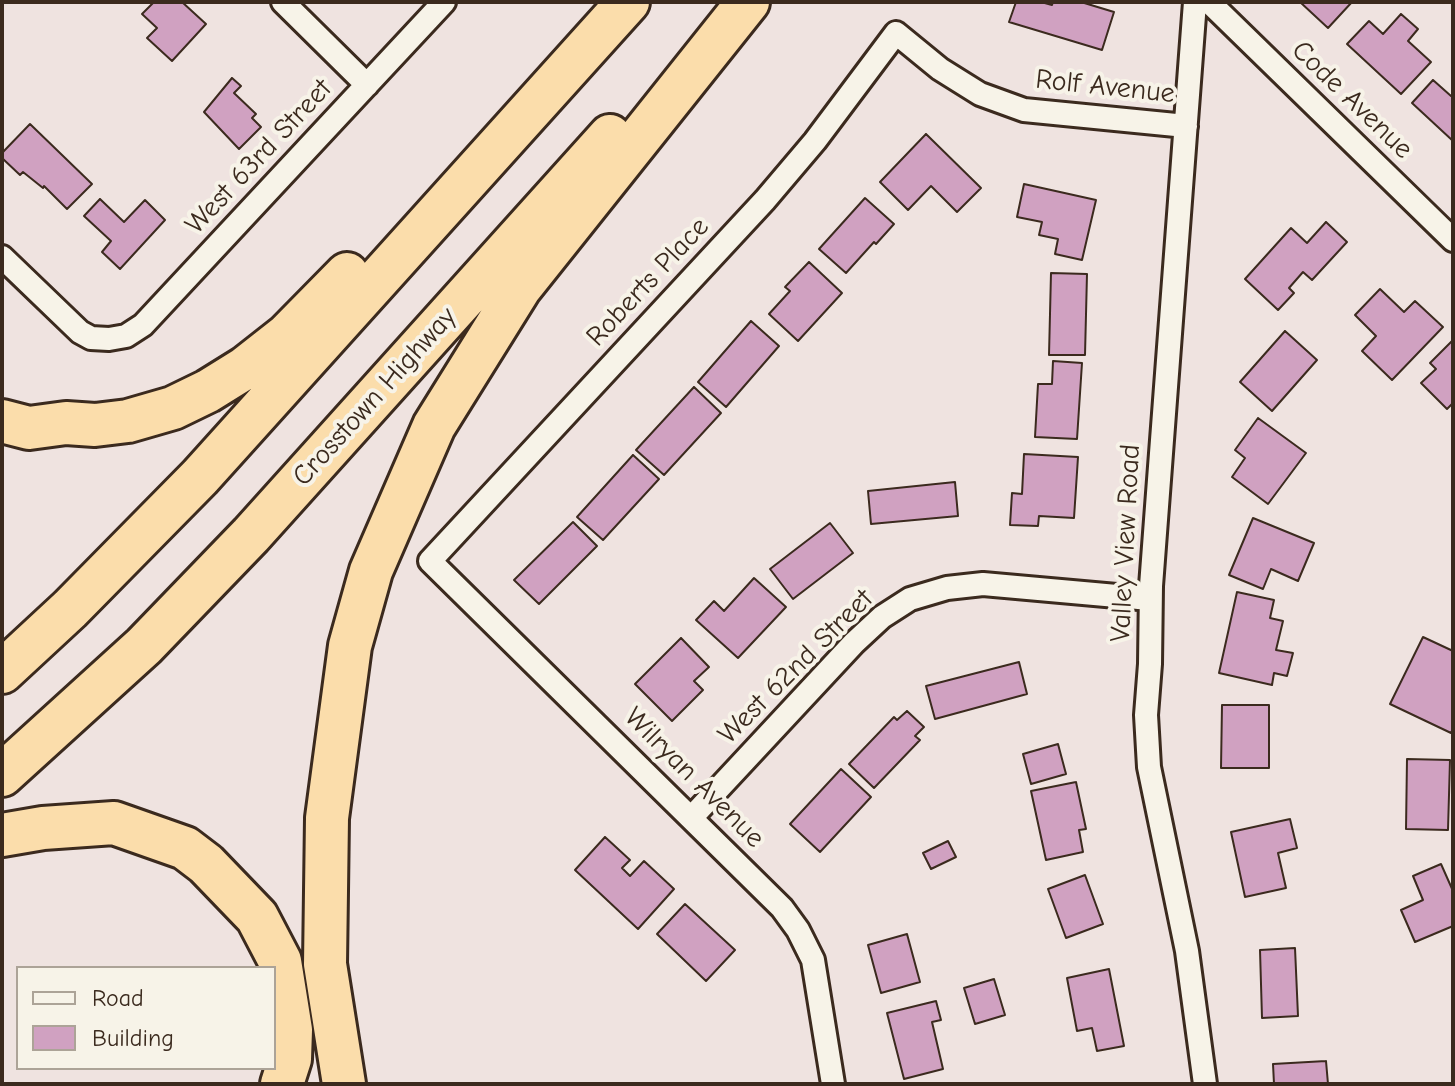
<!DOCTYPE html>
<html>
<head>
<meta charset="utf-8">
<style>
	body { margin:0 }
	#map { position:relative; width:1455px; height:1086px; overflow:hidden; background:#efe3e0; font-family:"Comic Neue",sans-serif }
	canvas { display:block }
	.frame { position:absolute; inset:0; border:4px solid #3b2a1e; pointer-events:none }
	.legend { position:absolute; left:16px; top:966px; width:260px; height:104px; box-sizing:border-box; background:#f7f3e8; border:2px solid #aca397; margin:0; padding:10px 14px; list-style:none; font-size:24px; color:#3b2a1e }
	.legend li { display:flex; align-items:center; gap:16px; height:40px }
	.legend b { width:40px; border:2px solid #aca397 }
</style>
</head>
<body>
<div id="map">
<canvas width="1455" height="1086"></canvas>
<div class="frame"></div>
<ul class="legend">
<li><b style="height:10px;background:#f7f3e8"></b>Road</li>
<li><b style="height:22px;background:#d0a1c1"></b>Building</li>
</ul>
</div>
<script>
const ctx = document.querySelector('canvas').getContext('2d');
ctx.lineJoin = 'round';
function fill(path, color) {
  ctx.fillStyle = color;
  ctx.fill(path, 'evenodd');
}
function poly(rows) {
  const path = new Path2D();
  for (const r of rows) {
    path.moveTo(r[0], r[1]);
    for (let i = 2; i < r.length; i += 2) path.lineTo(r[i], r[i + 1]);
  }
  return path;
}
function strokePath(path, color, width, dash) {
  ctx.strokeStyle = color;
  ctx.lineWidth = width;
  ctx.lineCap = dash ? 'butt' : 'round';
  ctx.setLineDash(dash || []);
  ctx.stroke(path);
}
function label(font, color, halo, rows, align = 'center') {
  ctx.font = font + ' "Comic Neue",sans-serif';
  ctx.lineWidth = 8;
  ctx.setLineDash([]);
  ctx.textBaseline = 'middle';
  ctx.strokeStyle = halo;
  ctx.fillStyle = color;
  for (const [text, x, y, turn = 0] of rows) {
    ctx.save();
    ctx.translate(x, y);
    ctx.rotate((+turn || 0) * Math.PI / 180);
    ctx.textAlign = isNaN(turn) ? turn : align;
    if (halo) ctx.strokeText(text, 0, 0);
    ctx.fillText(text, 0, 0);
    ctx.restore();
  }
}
const building = poly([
	[154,2,182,2,206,24,172,61,147,38,157,28,142,14,154,2],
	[1016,2,1041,2,1052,5,1053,2,1081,2,1114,12,1102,50,1009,22,1016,2],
	[1300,2,1352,2,1328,28,1300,2],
	[1401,14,1418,29,1408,41,1431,62,1401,94,1347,44,1369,21,1383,34,1401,14],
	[232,78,241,86,234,93,256,114,252,118,261,127,239,149,204,112,232,78],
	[1433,80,1451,96,1453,94,1453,141,1412,103,1433,80],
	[30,124,92,184,67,209,44,186,43,188,23,172,20,175,2,158,2,153,30,124],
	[926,134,981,188,957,212,931,186,908,210,880,182,926,134],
	[1024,184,1096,200,1082,260,1055,254,1058,239,1039,235,1042,222,1017,217,1024,184],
	[865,198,894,224,876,244,874,242,846,273,819,249,865,198],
	[100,199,124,222,145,200,165,220,120,269,102,252,111,241,84,216,100,199],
	[1326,222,1347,242,1312,280,1303,272,1289,288,1294,293,1278,310,1245,279,1291,228,1307,243,1326,222],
	[809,262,842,293,798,341,769,314,790,291,785,287,809,262],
	[1051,273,1087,274,1085,355,1049,355,1051,273],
	[1380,289,1404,312,1415,301,1443,327,1392,380,1362,351,1376,336,1355,315,1380,289],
	[751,321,779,346,726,407,698,382,751,321],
	[1285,331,1317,360,1272,411,1240,382,1285,331],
	[1453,340,1453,403,1447,409,1421,383,1436,369,1430,363,1453,340],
	[1053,361,1082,363,1077,439,1035,437,1038,384,1052,384,1053,361],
	[694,387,721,413,664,475,636,450,694,387],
	[1258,418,1306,453,1268,504,1232,477,1245,458,1235,450,1258,418],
	[1024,454,1078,457,1074,518,1039,516,1038,526,1010,525,1012,493,1022,494,1024,454],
	[633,455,659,479,603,540,577,517,633,455],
	[955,482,958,516,871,524,868,491,955,482],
	[1253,518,1314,543,1298,581,1271,569,1263,589,1229,575,1253,518],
	[573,522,597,546,539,604,514,580,573,522],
	[830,523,853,553,793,599,770,569,830,523],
	[754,578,786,607,738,658,696,620,714,601,724,611,754,578],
	[1237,592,1274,600,1270,618,1283,621,1276,650,1293,653,1287,676,1274,673,1272,685,1219,673,1237,592],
	[1423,637,1453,651,1453,729,1451,733,1390,704,1423,637],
	[681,638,709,667,694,681,703,690,672,721,635,684,681,638],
	[1019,662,1027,694,935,719,926,686,1019,662],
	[1222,705,1269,705,1269,768,1221,768,1222,705],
	[907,711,924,727,915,736,920,740,874,788,849,764,894,717,897,720,907,711],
	[1058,744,1066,774,1031,784,1023,754,1058,744],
	[1407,759,1450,760,1448,830,1406,829,1407,759],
	[841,769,871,797,820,852,790,824,841,769],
	[1076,782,1086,829,1079,830,1083,852,1046,860,1031,791,1076,782],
	[1290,819,1297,848,1278,853,1286,888,1245,897,1231,832,1290,819],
	[605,837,630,860,622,868,630,876,644,861,674,889,638,929,575,870,605,837],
	[948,841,956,857,931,869,923,853,948,841],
	[1441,864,1453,891,1453,926,1415,942,1401,910,1423,900,1413,876,1441,864],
	[1085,875,1103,924,1066,938,1048,889,1085,875],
	[685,904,735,950,706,981,657,934,685,904],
	[907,934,920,982,881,993,868,945,907,934],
	[1295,948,1298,1016,1262,1018,1260,950,1295,948],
	[1109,969,1124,1046,1097,1051,1092,1028,1077,1031,1067,978,1109,969],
	[994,979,1005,1015,975,1024,964,988,994,979],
	[936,1001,941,1020,932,1022,943,1069,904,1079,887,1013,936,1001],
	[1326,1061,1328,1084,1274,1084,1273,1064,1326,1061]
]);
fill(building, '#d0a1c1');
strokePath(building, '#3b2a1e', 2);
const street = poly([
	[283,2,367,85],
	[1195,2,1151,586,1150,664,1146,715,1149,767,1187,951,1205,1084],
	[1209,2,1453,240],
	[2,257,80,332,91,338,109,339,126,336,143,325,444,2],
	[692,817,854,643,882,617,910,599,947,588,983,584,1150,599],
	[833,1084,813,960,798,930,782,908,430,561,765,200,815,141,896,33,940,69,980,94,1024,110,1186,126]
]);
const highway = poly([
	[2,421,29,428,66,423,95,425,128,421,173,408,208,391,245,368,287,335,347,274],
	[2,672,70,609,200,477,628,2],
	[2,775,144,646,251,535,610,136],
	[2,835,43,828,114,823,185,848,206,864,257,917,280,961,291,1030,290,1059,282,1084],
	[344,1084,325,964,327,818,350,646,371,571,434,426,520,288,748,2]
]);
strokePath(street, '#3b2a1e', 28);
strokePath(highway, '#3b2a1e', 48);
strokePath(street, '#f7f3e8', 22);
strokePath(highway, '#fbddab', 42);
label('28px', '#3b2a1e', '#f7f3e8', [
	["Rolf Avenue",1105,87,6],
	["Code Avenue",1352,100,44],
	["West 63rd Street",259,157,-47],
	["Roberts Place",648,282,-47],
	["Crosstown Highway",375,397,-48],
	["Valley View Road",1126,543,-87],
	["West 62nd Street",796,667,-45],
	["Wilryan Avenue",694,778,45]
]);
</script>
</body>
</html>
